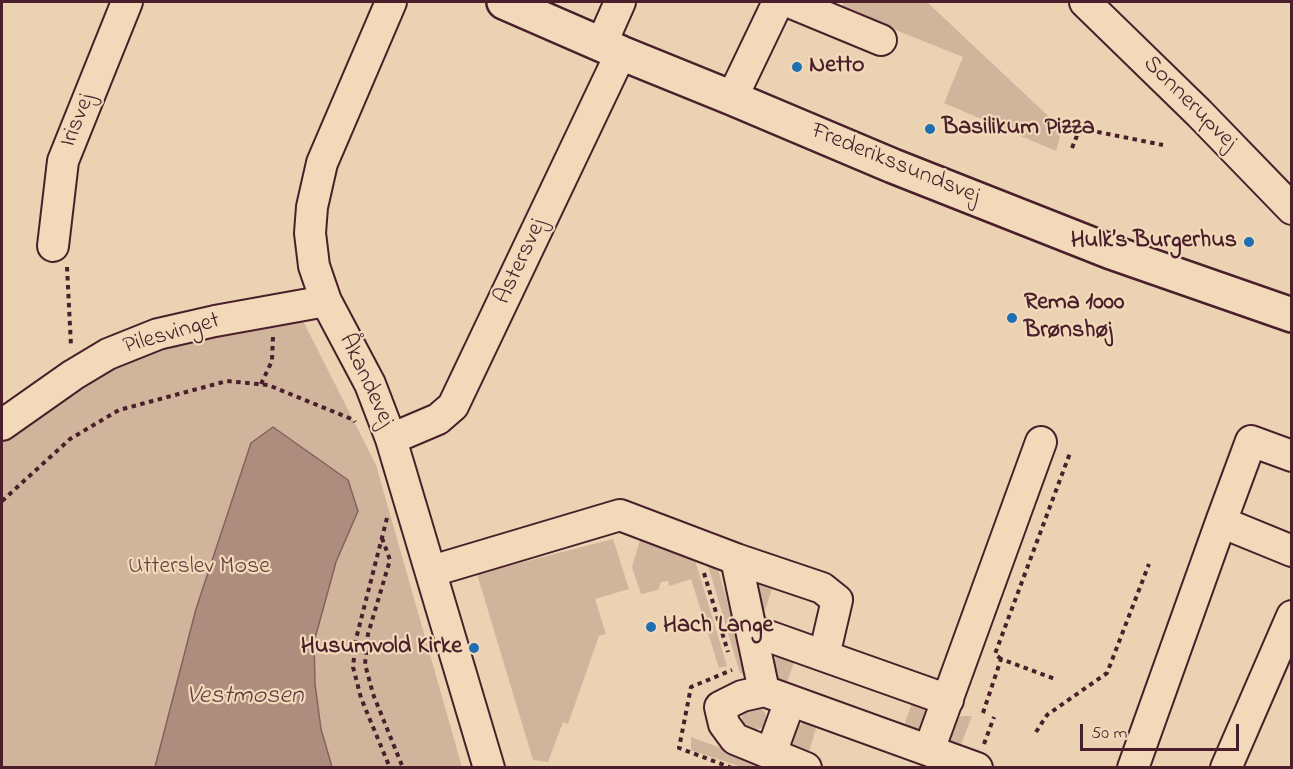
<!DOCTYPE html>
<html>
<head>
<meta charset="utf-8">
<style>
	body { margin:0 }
	#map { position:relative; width:1293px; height:769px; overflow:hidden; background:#ebd2b3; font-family:"Indie Flower",sans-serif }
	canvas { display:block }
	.frame { position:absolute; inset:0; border:3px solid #4a1f2b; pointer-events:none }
	.scale { position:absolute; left:1080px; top:724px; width:159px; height:27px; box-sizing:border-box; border:3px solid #4a1f2b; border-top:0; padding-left:8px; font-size:18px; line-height:21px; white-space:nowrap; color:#4a1f2b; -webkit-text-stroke:4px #f2d9b9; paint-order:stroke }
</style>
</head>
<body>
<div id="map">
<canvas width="1293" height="769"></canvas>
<div class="frame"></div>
<div class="scale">50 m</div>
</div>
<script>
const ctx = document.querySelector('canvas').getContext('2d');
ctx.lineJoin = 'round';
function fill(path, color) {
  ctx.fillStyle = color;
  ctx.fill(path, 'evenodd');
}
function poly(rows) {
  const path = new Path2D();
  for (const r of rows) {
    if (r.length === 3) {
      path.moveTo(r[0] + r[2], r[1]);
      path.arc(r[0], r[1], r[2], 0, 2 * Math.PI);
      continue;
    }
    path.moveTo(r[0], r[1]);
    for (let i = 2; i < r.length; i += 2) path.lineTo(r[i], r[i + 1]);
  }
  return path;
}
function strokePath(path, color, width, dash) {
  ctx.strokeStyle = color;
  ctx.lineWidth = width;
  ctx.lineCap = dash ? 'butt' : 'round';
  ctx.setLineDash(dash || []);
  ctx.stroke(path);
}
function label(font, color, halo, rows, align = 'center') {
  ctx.font = font + ' "Indie Flower",sans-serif';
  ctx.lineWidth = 4.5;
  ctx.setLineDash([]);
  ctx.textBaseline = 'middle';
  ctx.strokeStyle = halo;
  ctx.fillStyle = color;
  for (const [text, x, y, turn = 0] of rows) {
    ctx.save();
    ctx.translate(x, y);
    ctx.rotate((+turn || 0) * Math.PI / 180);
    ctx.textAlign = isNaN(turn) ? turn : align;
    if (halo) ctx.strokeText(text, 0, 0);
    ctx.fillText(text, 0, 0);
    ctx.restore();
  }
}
fill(poly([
	[844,2,927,2,1062,129,1056,151,944,103,963,57,841,8],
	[301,317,376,465,462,767,2,768,2,440,68,388,164,344],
	[613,539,629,589,595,599,606,634,599,636,568,724,563,722,548,762,533,760,477,574],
	[640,540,695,560,727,666,719,668,691,579,669,586,668,581,661,582,658,590,641,594,632,567],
	[706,559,716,562,748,675,740,673],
	[767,582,774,583,762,619,753,590,759,584],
	[780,654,797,654,785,688,778,685,771,662],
	[914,697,925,707,927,717,925,725,913,732,902,732],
	[754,718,12],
	[965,716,972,716,958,752,948,744,947,727,956,717],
	[808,721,818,722,807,758,793,747,791,739,797,726],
	[691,737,767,765,766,767,741,767,691,750]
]), '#d1b49c');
const water = poly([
	[273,427,348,480,358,511,336,562,314,642,315,684,321,729,332,767,155,767,196,609,251,443,273,427]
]);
fill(water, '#ae8d7f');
strokePath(water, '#86615d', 1.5);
const minor = poly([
	[391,2,322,163,312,207,310,233,314,266,326,301,370,384,391,439,489,768],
	[789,2,881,40],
	[1085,2,1199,113,1292,209],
	[601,45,620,2],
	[732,98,778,2],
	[53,246,63,161,127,2],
	[2,425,73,375,108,354,158,334,215,321,326,301],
	[391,439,438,419,453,406,621,53],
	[1292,456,1251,441,1221,522,1292,551],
	[736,559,822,588,837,600,824,656],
	[432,571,620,515,736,559,764,691,977,768],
	[751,630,948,700],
	[764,691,742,696,720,707,724,724,735,739,806,768],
	[929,750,1041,442],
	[771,753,790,701],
	[1133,768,1221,522],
	[1226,768,1292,616]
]);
const major = poly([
	[504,2,621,53,732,98,893,166,1111,252,1292,315]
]);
strokePath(minor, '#4a1f2b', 34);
strokePath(major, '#4a1f2b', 38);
strokePath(poly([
	[1072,148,1078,133,1088,130,1163,145],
	[67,267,71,346],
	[261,384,272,361,273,336],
	[2,501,70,439,119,410,227,381,268,385,354,420,355,422],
	[387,518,356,639,353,667,361,698,390,768],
	[382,538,390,560,368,634,365,664,373,694,403,768],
	[704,573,728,652],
	[1001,659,995,654,1070,453],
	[983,713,1001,659,1055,679],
	[1036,732,1047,715,1107,673,1149,564],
	[984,744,994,717],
	[732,768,679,748,691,687,732,670]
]), '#4a1f2b', 4, [4.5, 4.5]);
strokePath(minor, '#f2d9b9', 30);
strokePath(major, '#f2d9b9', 33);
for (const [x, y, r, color] of [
	[797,67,6,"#1f6fb2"],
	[930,129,6,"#1f6fb2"],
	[1249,242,6,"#1f6fb2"],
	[1012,318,6,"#1f6fb2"],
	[651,627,6,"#1f6fb2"],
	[474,648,6,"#1f6fb2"]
]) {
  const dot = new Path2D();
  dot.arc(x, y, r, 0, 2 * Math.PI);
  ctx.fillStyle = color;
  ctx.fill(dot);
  strokePath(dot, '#f2d9b9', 2);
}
label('bold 24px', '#4a1f2b', '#f2d9b9', [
	["Netto",809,67],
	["Basilikum Pizza",942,129],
	["Hulk’s Burgerhus",1237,242,"right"],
	["Rema 1000",1024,304],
	["Brønshøj",1024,332],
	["Hach Lange",663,627],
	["Husumvold Kirke",462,648,"right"]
], 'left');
label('24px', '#4a1f2b', '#f2d9b9', [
	["Sonnerupvej",1189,104,45],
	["Irisvej",79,121,-68],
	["Frederikssundsvej",895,165,22],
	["Astersvej",522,262,-65],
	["Pilesvinget",172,335,-16],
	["Åkandevej",365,381,65]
]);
label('24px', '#653d42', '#f2d9b9', [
	["Utterslev Mose",199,568]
]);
label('italic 26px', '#633a40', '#f2d9b9', [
	["Vestmosen",245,698]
]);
</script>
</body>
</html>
